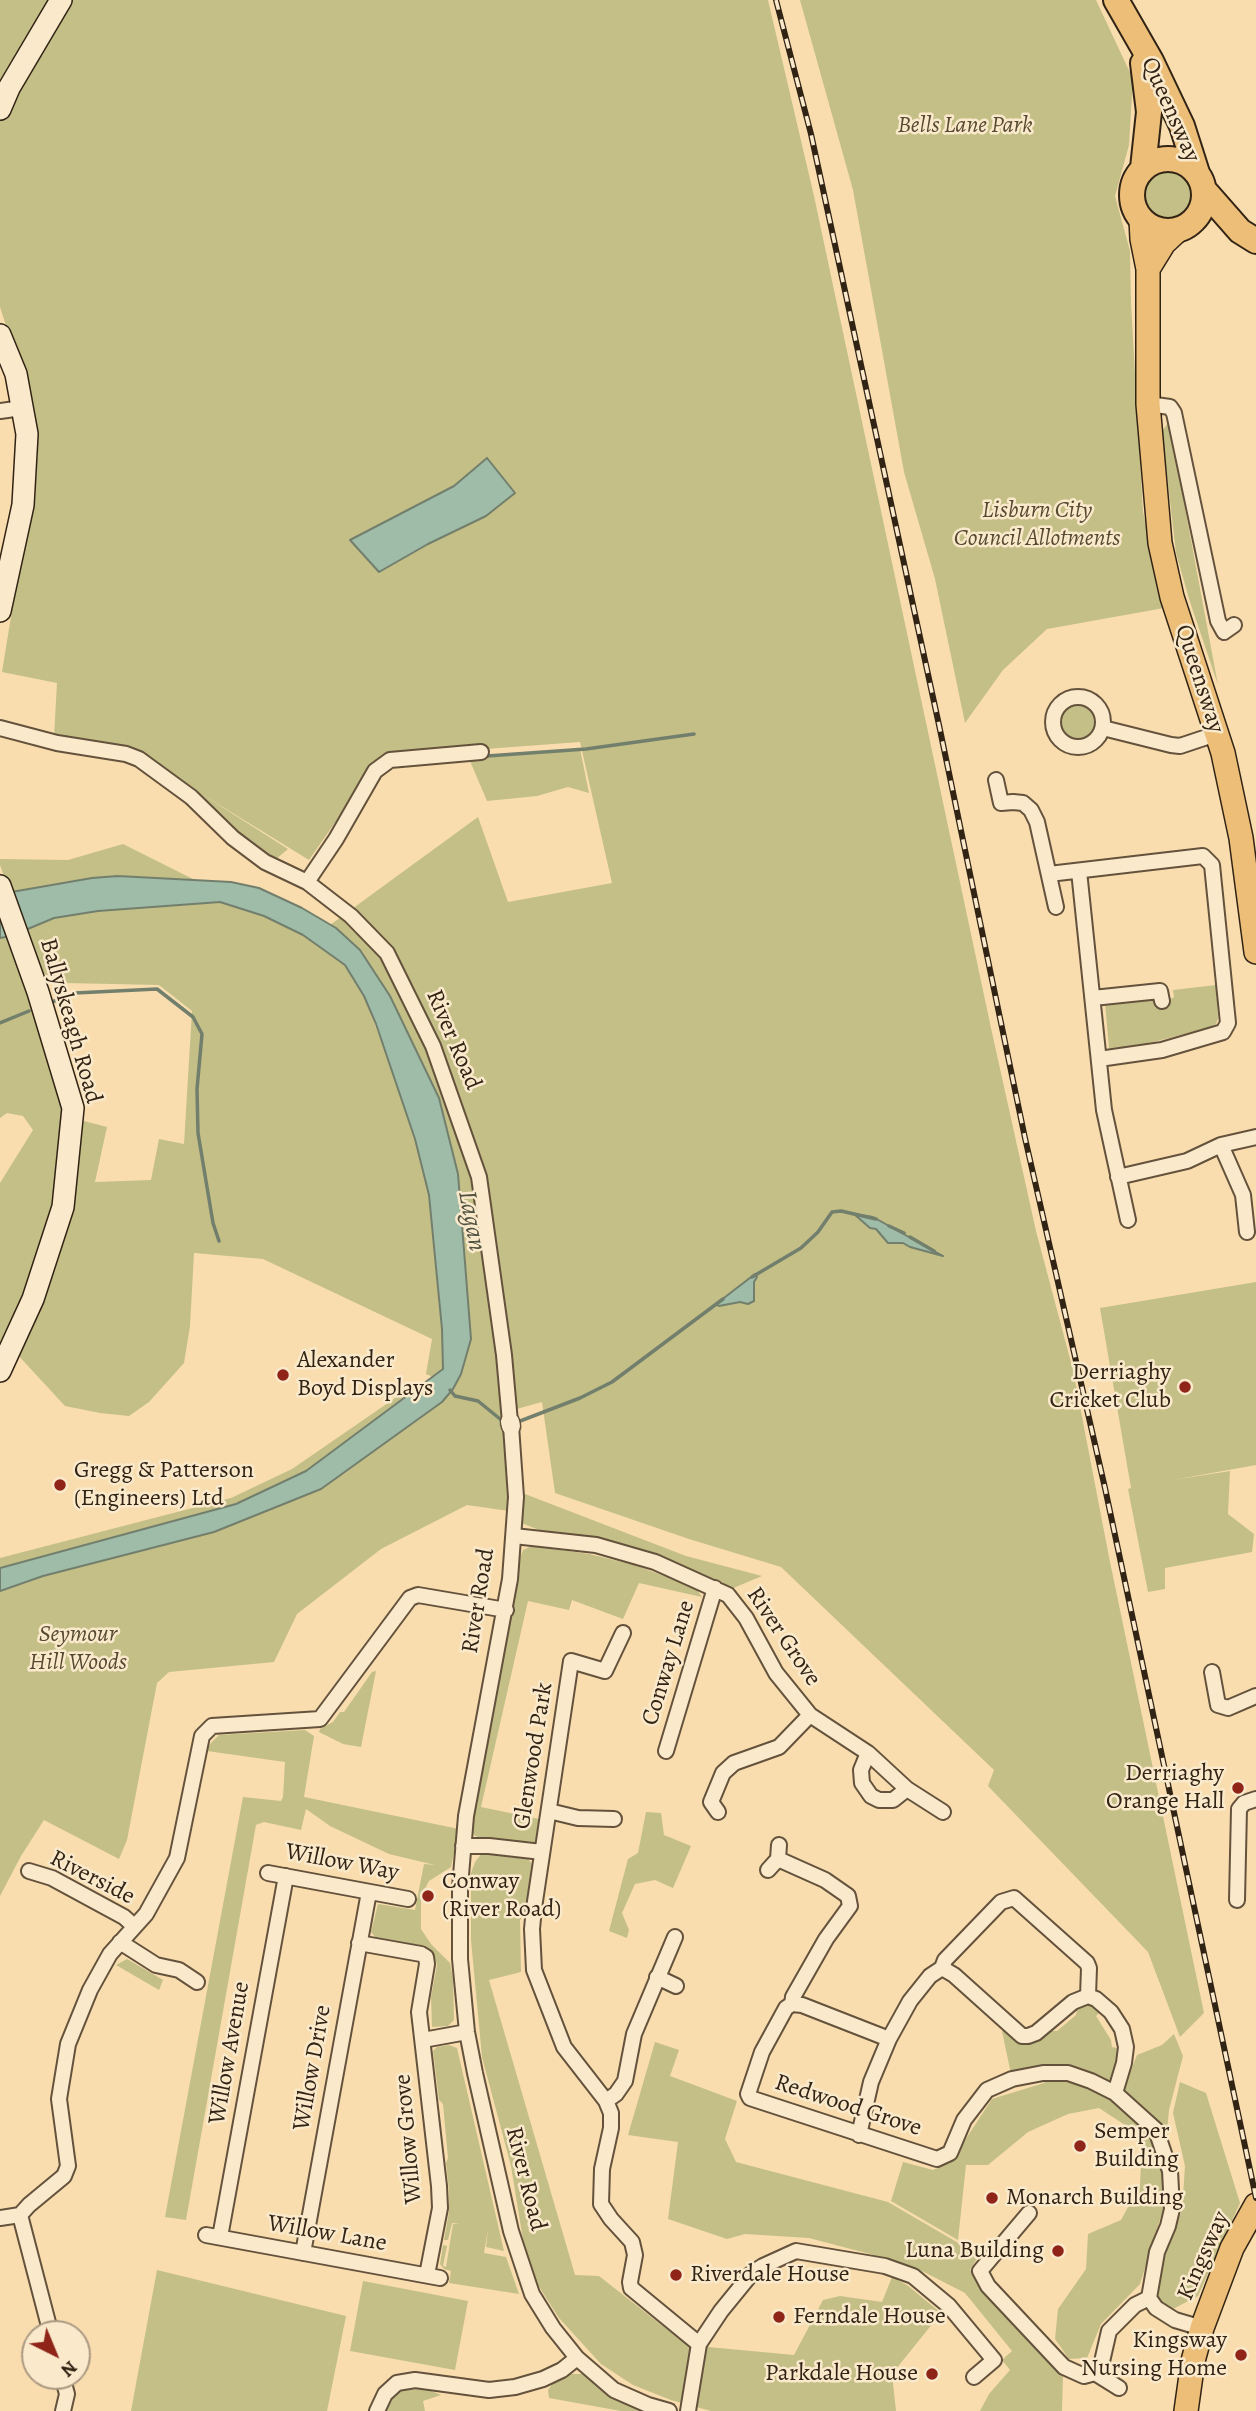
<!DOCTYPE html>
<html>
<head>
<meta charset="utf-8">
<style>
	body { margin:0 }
	#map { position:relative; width:1256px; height:2411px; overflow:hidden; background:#f9ddaf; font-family:Alegreya,serif }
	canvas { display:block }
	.north { position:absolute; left:21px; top:2320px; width:70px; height:70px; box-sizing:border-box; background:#fbe9cb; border:2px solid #ab9a82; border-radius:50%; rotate:137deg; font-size:19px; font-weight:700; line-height:28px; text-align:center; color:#322415 }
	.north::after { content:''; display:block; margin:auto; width:24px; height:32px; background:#8f2418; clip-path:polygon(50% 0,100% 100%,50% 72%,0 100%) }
</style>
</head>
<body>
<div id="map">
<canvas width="1256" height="2411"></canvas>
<div class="north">N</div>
</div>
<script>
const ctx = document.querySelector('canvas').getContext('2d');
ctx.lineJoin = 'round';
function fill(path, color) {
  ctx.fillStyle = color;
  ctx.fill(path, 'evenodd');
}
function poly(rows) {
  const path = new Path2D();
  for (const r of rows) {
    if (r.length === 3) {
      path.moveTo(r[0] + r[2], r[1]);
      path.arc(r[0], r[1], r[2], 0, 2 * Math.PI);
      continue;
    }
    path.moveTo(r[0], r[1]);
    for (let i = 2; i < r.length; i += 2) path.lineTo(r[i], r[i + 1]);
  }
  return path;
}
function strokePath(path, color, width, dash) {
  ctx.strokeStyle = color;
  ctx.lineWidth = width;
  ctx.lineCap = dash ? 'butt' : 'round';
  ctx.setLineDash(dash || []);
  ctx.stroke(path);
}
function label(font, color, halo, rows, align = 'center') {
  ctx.font = font + ' Alegreya,serif';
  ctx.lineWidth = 5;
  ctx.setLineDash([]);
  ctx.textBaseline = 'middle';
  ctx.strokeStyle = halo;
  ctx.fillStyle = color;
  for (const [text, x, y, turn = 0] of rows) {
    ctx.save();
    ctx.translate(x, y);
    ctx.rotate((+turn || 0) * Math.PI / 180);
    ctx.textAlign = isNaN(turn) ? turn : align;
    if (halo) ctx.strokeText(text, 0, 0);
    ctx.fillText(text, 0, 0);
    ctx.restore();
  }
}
fill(poly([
	[0,0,768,0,814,196,991,1028,1036,1231,1073,1370,1109,1557,1204,2013,1180,2037,1148,1952,988,1786,994,1770,781,1567,689,1539,555,1493,542,1402,513,1410,512,1489,686,1556,762,1576,731,1589,722,1582,649,1554,613,1544,544,1532,519,1522,509,1511,467,1505,381,1549,297,1614,274,1662,169,1672,157,1683,127,1840,119,1859,44,1820,21,1856,0,1896,0,1591,43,1576,214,1532,321,1489,442,1402,458,1174,439,1098,390,996,360,950,330,925,478,817,508,902,612,883,580,742,390,756,372,769,309,860,200,793,288,849,275,860,252,848,203,802,191,788,195,789,138,749,54,736,57,683,2,672,15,592,35,501,38,441,19,366,0,307],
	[800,0,1096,0,1133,79,1129,145,1115,196,1130,251,1131,303,1143,512,1164,608,1047,629,1003,670,965,723,935,579,904,472,853,190],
	[1168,194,26],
	[1169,422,1188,524,1218,685,1190,602,1176,553,1162,431],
	[1080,722,19],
	[580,749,589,793,568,787,537,796,487,801,470,761,493,756],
	[123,844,199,882,118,876,92,878,10,893,0,865,0,859,68,860],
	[220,902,264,916,304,935,345,965,364,996,400,1091,415,1139,429,1195,442,1329,443,1370,433,1377,426,1374,432,1339,263,1259,194,1253,190,1326,184,1363,149,1402,129,1416,100,1413,65,1406,16,1353,39,1300,70,1207,80,1120,107,1127,95,1182,151,1180,159,1139,184,1144,192,1011,159,985,65,983,42,973,38,963,23,969,67,1108,58,1208,27,1299,0,1355,0,1183,33,1130,23,1116,7,1113,0,1118,0,938,11,936,54,918,98,911],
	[1216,985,1218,1018,1216,1024,1211,1027,1138,1046,1109,1048,1105,1003,1152,998,1158,1006,1174,997,1173,990],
	[1256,1282,1256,1465,1173,1480,1230,1471,1228,1514,1254,1534,1252,1552,1165,1568,1165,1589,1148,1592,1128,1489,1131,1488,1100,1308],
	[417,1383,424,1385,306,1471,236,1504,0,1568,0,1558,231,1498,292,1469],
	[532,1546,589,1554,634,1565,695,1587,702,1597,639,1583,623,1619,572,1600,569,1610,528,1601,481,1807,539,1819,535,1842,481,1839,474,1835,469,1823,519,1560,523,1550],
	[376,1671,361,1747,343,1744,319,1732,320,1729,333,1722,340,1712,344,1712,372,1672],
	[305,1730,314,1736,304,1797,459,1829,451,1867,429,1881,421,1896,421,1929,431,1944,450,1963,453,1978,454,2020,448,2026,432,2027,431,1997,437,1965,432,1950,425,1946,375,1937,371,1932,378,1904,415,1910,424,1864,435,1865,389,1854,330,1826,306,1809,301,1830,264,1822,256,1825,186,2220,165,2217,243,1797,281,1801,283,1797,285,1762,207,1751,209,1745,219,1735],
	[646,1812,661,1813,664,1835,691,1846,673,1888,655,1880,635,1884,622,1913,629,1930,627,1938,609,1931,628,1859,638,1853],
	[482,1853,525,1855,532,1864,525,1913,520,1920,521,1972,489,1980,575,2275,599,2276,687,2345,794,2355,823,2300,840,2296,882,2302,892,2277,907,2285,941,2313,892,2374,896,2411,711,2411,671,2400,633,2385,601,2364,559,2318,536,2282,524,2246,511,2166,482,2057,471,1940,471,1873,475,1862],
	[127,1959,163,1980,159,1990,116,1965],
	[1086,2002,1096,2004,1102,2010,1096,2016,1111,2040,1112,2047,1117,2048,1116,2062,1130,2073,1137,2055,1162,2045,1174,2034,1183,2056,1169,2110,1167,2131,1175,2171,1140,2284,1101,2324,1087,2358,1069,2359,1055,2339,1058,2309,1086,2269,1088,2234,1121,2220,1140,2185,1142,2147,1125,2125,1099,2108,1068,2114,1028,2132,988,2165,966,2165,958,2240,891,2201,903,2162,933,2170,950,2163,992,2099,1044,2083,1049,2064,1011,2074,1002,2031,1006,2027,1029,2042,1035,2041,1048,2031,1057,2031,1076,2015,1078,2006],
	[655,2042,679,2050,670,2076,737,2101,725,2139,736,2162,888,2202,979,2255,970,2270,1063,2374,1062,2411,980,2411,989,2394,1010,2370,1002,2360,1012,2351,965,2293,924,2272,889,2259,809,2238,745,2234,727,2239,668,2219,678,2142,628,2135],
	[449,2045,457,2048,504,2251,486,2247,488,2229,484,2253,506,2257,519,2294,449,2283,451,2271,444,2269,440,2264,443,2245,447,2246,443,2266,446,2267,453,2224,460,2224,452,2223,448,2240,444,2240,449,2212,449,2190,446,2163,448,2158,443,2104,439,2100,433,2051,437,2047],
	[1180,2082,1206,2093,1240,2203,1198,2296,1171,2310,1157,2302,1154,2296,1164,2255,1182,2210,1185,2166,1173,2113],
	[157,2270,346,2316,327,2411,131,2411],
	[363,2281,468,2301,455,2370,350,2351],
	[571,2374,589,2374,645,2411,621,2411,549,2398,548,2390,556,2379],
	[424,2388,441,2395,423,2401,425,2411,385,2411,393,2396,405,2389]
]), '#c3bf87');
const water = poly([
	[487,458,515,493,486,516,428,544,379,572,350,540,454,486,487,458],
	[118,876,231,882,259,888,302,908,336,928,360,950,390,996,439,1098,458,1174,471,1339,461,1374,453,1389,442,1402,321,1489,214,1532,43,1576,0,1591,0,1568,236,1504,306,1471,443,1369,442,1329,429,1195,415,1139,376,1024,364,996,345,965,303,935,264,916,220,902,98,911,54,918,11,936,0,938,0,894,92,878,118,876],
	[854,1214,873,1217,943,1256,910,1247,903,1243,888,1243,876,1229,870,1228,854,1214],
	[755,1274,757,1277,754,1282,754,1301,748,1304,740,1302,719,1306,716,1304,755,1274]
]);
fill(water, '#9ebca8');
strokePath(water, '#737f6d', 2);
strokePath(poly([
	[487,756,586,749,694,734],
	[52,1002,75,993,157,989,193,1017,202,1034,197,1089,198,1133,213,1223,219,1241],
	[0,1023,29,1011],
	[889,1226,904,1233],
	[910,1237,934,1251],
	[752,1277,801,1248,818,1232,832,1212,841,1211,876,1219],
	[450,1390,455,1396,478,1401,505,1423],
	[515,1423,580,1398,612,1382,723,1299]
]), '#737f6d', 3.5);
const minor = poly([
	[1148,404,1170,407,1174,413,1218,621,1224,632,1234,625],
	[0,411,22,408],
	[1078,722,25],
	[0,728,57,743,126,754,139,759,191,797,233,838,265,862,307,882,351,916,387,953,433,1046,479,1177,504,1355,510,1422],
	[1103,728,1171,745,1180,746,1216,734],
	[996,780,1001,803,1013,802,1023,803,1031,810,1037,822,1056,907],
	[1079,871,1104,1110,1128,1220],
	[1049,874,1203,856,1212,865,1228,1023,1223,1032,1162,1050,1099,1059],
	[307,882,336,839,375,771,390,760,481,752],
	[1093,998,1160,991,1162,1001],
	[1221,1145,1243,1195,1247,1232],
	[1118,1177,1187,1161,1221,1145,1256,1137],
	[511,1426,516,1497,510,1579,466,1816,460,1887,460,1959,467,2032,475,2073,511,2231,532,2294,553,2328,577,2358,614,2390,648,2405,669,2411],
	[514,1536,596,1545,655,1562,728,1595,746,1618,776,1673,810,1715,868,1753,907,1789,943,1812],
	[623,1633,605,1671,571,1661,534,1908,532,1929,534,1970,564,2047,606,2101,611,2113,611,2128,602,2169,601,2204,611,2219,632,2242,635,2255,630,2282,631,2288,699,2344],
	[1212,1672,1218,1705,1228,1708,1256,1696],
	[666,1751,715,1588],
	[868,1753,861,1770,862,1783,871,1796,879,1800,893,1800,907,1789],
	[549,1811,578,1818,614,1819],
	[718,1812,711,1802,723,1773,734,1763,779,1747,810,1715],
	[463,1846,489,1846,542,1852],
	[778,1859,825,1880,848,1896,850,1906,826,1939,793,1997,792,2004,786,2008,762,2052,748,2094,750,2098,937,2159,950,2153,964,2120,987,2090,1012,2079,1043,2073,1068,2073,1091,2081,1115,2093,1156,2130,1170,2171,1172,2209,1168,2226,1157,2252,1149,2298,1156,2308,1175,2320,1202,2328],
	[768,1870,778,1859,779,1845],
	[29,1871,52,1878,124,1917,134,1926],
	[268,1873,408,1899],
	[1237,1900,1239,1809,1244,1803,1256,1799],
	[120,1942,156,1965,179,1970,197,1982],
	[359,1943,421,1954,426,1957,427,1964,419,2012,439,2186,440,2208,427,2275],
	[942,1968,945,1960,1001,1902,1014,1898,1087,1963,1089,1968,1088,1996],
	[657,1977,676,1986],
	[792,2004,802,2005,889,2039],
	[423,2040,467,2032],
	[606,2101,616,2094,625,2081,634,2034,675,1937],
	[859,2135,871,2082,889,2039,910,2001,930,1976,942,1968,954,1975,1022,2036,1028,2036,1036,2033,1073,2002,1088,1996,1096,1999,1111,2012,1122,2029,1126,2047,1124,2063,1115,2093],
	[1029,2213,980,2271,988,2286,1064,2367,1084,2376,1095,2373,1101,2366,1109,2331,1135,2305,1149,2298],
	[0,2218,20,2215],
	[206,2235,440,2278],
	[220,2237,286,1876],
	[303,2253,369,1892],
	[51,2334,20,2215,29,2205,64,2176,68,2166,59,2099,68,2044,90,1990,110,1954,146,1914,177,1858,202,1736,212,1726,320,1719,410,1598,418,1595,506,1610],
	[1095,2373,1119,2388],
	[62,2376,67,2394,63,2411],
	[377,2411,385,2394,397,2383,415,2380,489,2390,515,2387,543,2379,562,2370,577,2358],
	[688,2411,699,2344,721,2311,752,2273,763,2266,796,2251,885,2266,913,2276,949,2306,994,2360,974,2377]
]);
const tertiary = poly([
	[510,1422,511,1426]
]);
const secondary = poly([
	[0,109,9,88,61,0],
	[0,335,16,374,27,434,23,505,0,611],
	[0,886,38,992,73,1108,63,1207,33,1299,0,1371]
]);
const primary = poly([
	[1141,219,1142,239,1148,269,1148,404,1160,543,1172,597,1223,753,1241,838,1256,952],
	[1148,269,1164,243,1178,230],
	[1186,2411,1193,2361,1202,2328,1232,2248,1256,2205]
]);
const trunk = poly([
	[1116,0,1151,61,1182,126,1197,173],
	[1143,63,1149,112,1143,168],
	[1168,195,36],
	[1204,190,1240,231,1256,241]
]);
strokePath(minor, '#64523c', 18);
strokePath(tertiary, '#64523c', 21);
strokePath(secondary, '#322415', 24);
strokePath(primary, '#322415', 26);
strokePath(trunk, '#322415', 28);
strokePath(minor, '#fbe9cb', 14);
strokePath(tertiary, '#fbe9cb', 18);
strokePath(secondary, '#fbe9cb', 21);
strokePath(primary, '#ecbe78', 23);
strokePath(trunk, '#ecbe78', 24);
const rail = poly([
	[776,0,811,134,939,725,1025,1138,1105,1488,1256,2198]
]);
strokePath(rail, '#322415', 6);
strokePath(rail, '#fbe9cb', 3.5, [10]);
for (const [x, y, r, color] of [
	[283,1375,7,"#8f2418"],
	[1185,1387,7,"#8f2418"],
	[60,1485,7,"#8f2418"],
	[1238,1788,7,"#8f2418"],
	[428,1896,7,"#8f2418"],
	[1080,2146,7,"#8f2418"],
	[992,2198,7,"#8f2418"],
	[1058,2251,7,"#8f2418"],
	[676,2275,7,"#8f2418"],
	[779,2317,7,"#8f2418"],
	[1241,2355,7,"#8f2418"],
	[932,2374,7,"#8f2418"]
]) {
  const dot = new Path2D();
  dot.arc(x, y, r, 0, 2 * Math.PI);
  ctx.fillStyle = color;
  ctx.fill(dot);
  strokePath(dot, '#fbe9cb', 2.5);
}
label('24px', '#322415', '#fbe9cb', [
	["Queensway",1170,110,66],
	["Queensway",1199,679,72],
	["Ballyskeagh Road",70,1021,74],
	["River Road",453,1040,67],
	["River Road",479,1601,-81],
	["River Grove",783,1637,56],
	["Conway Lane",669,1663,-73],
	["Glenwood Park",534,1756,-81],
	["Willow Way",342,1863,11],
	["Riverside",92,1878,27],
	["Willow Avenue",230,2053,-80],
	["Willow Drive",313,2068,-80],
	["Redwood Grove",848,2106,18],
	["Willow Grove",409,2139,-95],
	["River Road",525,2179,76],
	["Willow Lane",327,2234,10],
	["Kingsway",1204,2256,-66]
]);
label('italic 24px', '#564b32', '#fbe9cb', [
	["Bells Lane Park",965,126],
	["Lisburn City",1037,511],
	["Council Allotments",1037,539],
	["Seymour",78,1635],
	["Hill Woods",78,1663]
]);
label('24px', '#322415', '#fbe9cb', [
	["Alexander",297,1361],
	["Boyd Displays",297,1389],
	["Derriaghy",1171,1373,"right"],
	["Cricket Club",1171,1401,"right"],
	["Gregg & Patterson",74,1471],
	["(Engineers) Ltd",74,1499],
	["Derriaghy",1224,1774,"right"],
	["Orange Hall",1224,1802,"right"],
	["Conway",442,1882],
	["(River Road)",442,1910],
	["Semper",1094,2132],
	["Building",1094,2160],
	["Monarch Building",1006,2198],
	["Luna Building",1044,2251,"right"],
	["Riverdale House",690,2275],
	["Ferndale House",793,2317],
	["Kingsway",1227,2341,"right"],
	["Nursing Home",1227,2369,"right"],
	["Parkdale House",918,2374,"right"]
], 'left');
label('italic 26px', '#525241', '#fbe9cb', [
	["Lagan",471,1221,79]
]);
</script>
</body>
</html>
